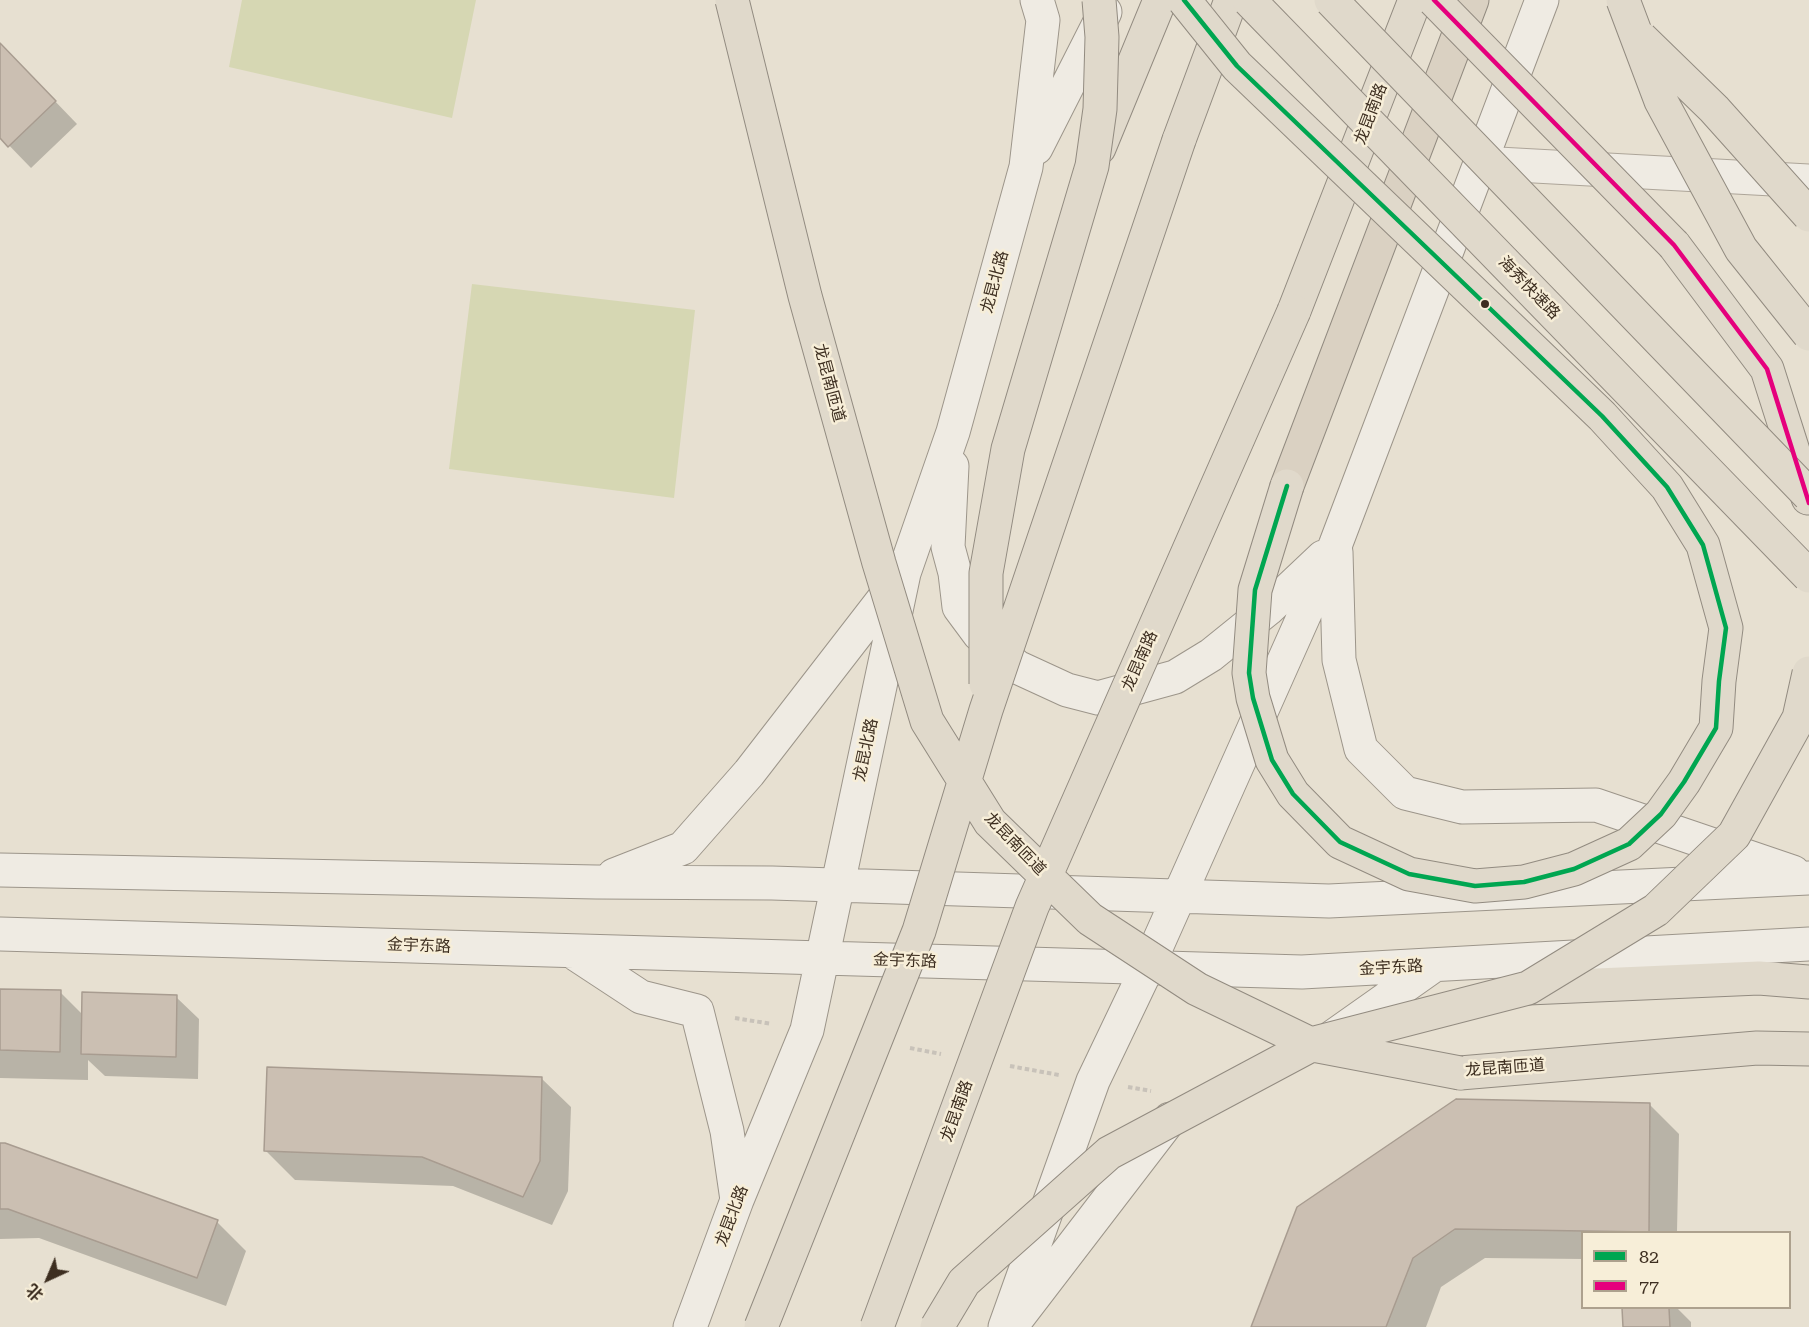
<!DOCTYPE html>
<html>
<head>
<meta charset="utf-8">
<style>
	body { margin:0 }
	#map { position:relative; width:1809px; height:1327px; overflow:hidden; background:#e7e0d1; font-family:"Roboto Serif","Noto Sans SC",serif }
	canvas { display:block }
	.legend { position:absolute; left:1581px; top:1231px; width:210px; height:78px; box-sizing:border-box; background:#f7eed8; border:2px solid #ada18e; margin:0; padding:8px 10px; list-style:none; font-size:18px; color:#3d2e20 }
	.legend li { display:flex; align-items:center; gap:12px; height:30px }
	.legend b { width:30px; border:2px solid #ada18e }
	.north { position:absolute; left:18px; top:1249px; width:60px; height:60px; -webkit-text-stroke:4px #f7eed8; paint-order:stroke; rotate:224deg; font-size:16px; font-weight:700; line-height:24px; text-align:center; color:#3d2e20 }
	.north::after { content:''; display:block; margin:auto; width:21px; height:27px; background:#3d2e20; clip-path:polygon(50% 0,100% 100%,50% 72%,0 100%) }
</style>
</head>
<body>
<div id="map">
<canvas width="1809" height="1327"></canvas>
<ul class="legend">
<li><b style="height:8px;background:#00a651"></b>82</li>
<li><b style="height:8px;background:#e5007d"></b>77</li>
</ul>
<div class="north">北</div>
</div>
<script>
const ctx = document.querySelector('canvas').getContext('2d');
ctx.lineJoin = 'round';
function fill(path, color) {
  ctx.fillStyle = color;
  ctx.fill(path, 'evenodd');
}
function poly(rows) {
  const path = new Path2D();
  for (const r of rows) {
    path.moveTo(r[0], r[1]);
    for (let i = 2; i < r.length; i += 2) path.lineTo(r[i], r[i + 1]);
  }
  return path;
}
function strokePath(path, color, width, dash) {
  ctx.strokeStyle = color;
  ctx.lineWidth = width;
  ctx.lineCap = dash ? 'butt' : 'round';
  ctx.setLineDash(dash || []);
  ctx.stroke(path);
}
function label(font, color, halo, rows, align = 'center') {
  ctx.font = font + ' "Roboto Serif","Noto Sans SC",serif';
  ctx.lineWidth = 5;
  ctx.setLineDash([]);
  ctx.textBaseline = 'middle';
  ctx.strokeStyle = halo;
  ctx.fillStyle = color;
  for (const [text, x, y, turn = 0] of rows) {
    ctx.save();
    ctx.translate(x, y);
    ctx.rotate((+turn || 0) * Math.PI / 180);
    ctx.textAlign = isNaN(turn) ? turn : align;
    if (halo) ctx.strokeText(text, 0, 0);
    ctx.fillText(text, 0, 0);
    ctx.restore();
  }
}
fill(poly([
	[242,0,476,0,452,118,229,67],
	[472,284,695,310,674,498,449,469]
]), '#d6d7b3');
fill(poly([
	[0,44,77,124,31,168,0,136],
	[0,990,60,992,83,1015,176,997,199,1019,198,1079,105,1076,88,1060,88,1080,0,1078],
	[541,1078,571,1107,568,1191,552,1225,453,1186,295,1180,266,1151],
	[1650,1105,1679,1134,1677,1232,1582,1232,1582,1259,1485,1258,1441,1287,1426,1327,1253,1327],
	[0,1145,217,1222,246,1251,226,1306,39,1238,0,1239],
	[1624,1308,1677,1308,1691,1322,1691,1327,1625,1327]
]), '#0003');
const building = poly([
	[0,43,56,101,8,147,0,138,0,43],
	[0,989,61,990,60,1052,0,1050,0,989],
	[82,992,177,995,176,1057,81,1054,82,992],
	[267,1067,542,1077,540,1161,523,1197,422,1157,264,1151,267,1067],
	[1456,1099,1650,1103,1649,1232,1455,1229,1413,1258,1386,1327,1251,1327,1297,1207,1456,1099],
	[0,1143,5,1143,218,1220,197,1278,8,1209,0,1209,0,1143],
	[1622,1308,1669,1308,1670,1327,1623,1327,1622,1308]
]);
fill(building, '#cbbfb2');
strokePath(building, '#a89c90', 1.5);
const tertiary = poly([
	[1480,163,1809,181]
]);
const secondary = poly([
	[1036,148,1105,12],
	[952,466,948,547,955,573,959,607,979,634,1017,667,1067,690,1098,698,1175,677,1211,655,1268,609,1323,557],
	[1336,552,1339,660,1361,749,1405,793,1462,807,1596,805,1793,872],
	[0,870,596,882,772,883,1329,901,1809,878],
	[614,875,683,848,749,773,899,579],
	[0,934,1302,972,1809,944],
	[571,951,641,997,697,1011,727,1131,737,1200],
	[1331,1038,1433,966],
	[1019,1316,1170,1119],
	[690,1327,737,1200,807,1030,904,573,953,432,1026,167,1043,20,1037,0],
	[1005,1327,1093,1081,1147,968,1335,546,1542,0]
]);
const trunk = poly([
	[1179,140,1231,0],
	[1099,148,1160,0],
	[1674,245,1767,369,1808,498],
	[1294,311,1415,0],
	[1528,988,1759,978,1809,982],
	[1460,1073,1757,1048,1809,1049]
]);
const motorway = poly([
	[1287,486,1472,0]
]);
strokePath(tertiary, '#ada599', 35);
strokePath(secondary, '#9c958a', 35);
strokePath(trunk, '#928b80', 35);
strokePath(motorway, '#928b80', 35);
strokePath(poly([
	[735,1018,772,1024],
	[910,1048,941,1054],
	[1010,1066,1059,1075],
	[1128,1087,1151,1091]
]), '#c8c2b9', 4, [4.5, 3]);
strokePath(tertiary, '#efebe3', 33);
strokePath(secondary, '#efebe3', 33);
strokePath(trunk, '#e0d9cb', 33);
strokePath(motorway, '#dad1c2', 33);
const trunkBridge = poly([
	[732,0,805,296,879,563,927,721,990,822,1090,919,1197,989,1313,1045,1460,1073],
	[1184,0,1237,66,1602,416,1667,487,1703,545,1726,628,1719,681,1716,728,1684,782,1661,814,1629,844,1574,869,1524,882,1475,886,1409,874,1340,842,1293,794,1272,760,1253,698,1249,673,1255,590,1287,486],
	[1249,0,1809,576],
	[1331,0,1809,495],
	[1434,0,1674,245],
	[1623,0,1661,101,1741,249,1809,334],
	[1641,38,1714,109,1809,215],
	[986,684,986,573,1008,449,1092,166,1100,109,1102,37,1099,0],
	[761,1327,919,931,986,710,1179,140],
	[877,1327,1032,907,1294,311],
	[937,1327,964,1282,1109,1153,1315,1043,1528,988,1656,910,1734,835,1799,718,1809,673]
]);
strokePath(trunkBridge, '#928b80', 35, []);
strokePath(trunkBridge, '#e0d9cb', 33);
strokePath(poly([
	[1184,0,1237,66,1602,416,1667,487,1703,545,1726,628,1719,681,1716,728,1684,782,1661,814,1629,844,1574,869,1524,882,1475,886,1409,874,1340,842,1293,794,1272,760,1253,698,1249,673,1255,590,1287,486]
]), '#00a651', 4.5);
strokePath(poly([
	[1434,0,1674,245,1767,369,1809,503]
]), '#e5007d', 4.5);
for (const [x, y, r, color] of [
	[1485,304,5,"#3d2e20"]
]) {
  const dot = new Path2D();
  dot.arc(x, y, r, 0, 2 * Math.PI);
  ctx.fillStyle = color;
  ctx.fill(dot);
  strokePath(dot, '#f7eed8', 2);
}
label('16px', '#3d2e20', '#f7eed8', [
	["龙昆南路",1371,114,-69],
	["龙昆北路",995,282,-75],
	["海秀快速路",1529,288,46],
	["龙昆南匝道",829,383,75],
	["龙昆南路",1140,661,-66],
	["龙昆北路",866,750,-78],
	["龙昆南匝道",1015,844,46],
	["金宇东路",419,946,2],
	["金宇东路",905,961,2],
	["金宇东路",1391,968,-3],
	["龙昆南匝道",1505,1068,-4],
	["龙昆南路",957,1111,-70],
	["龙昆北路",732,1216,-69]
]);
</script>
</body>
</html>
